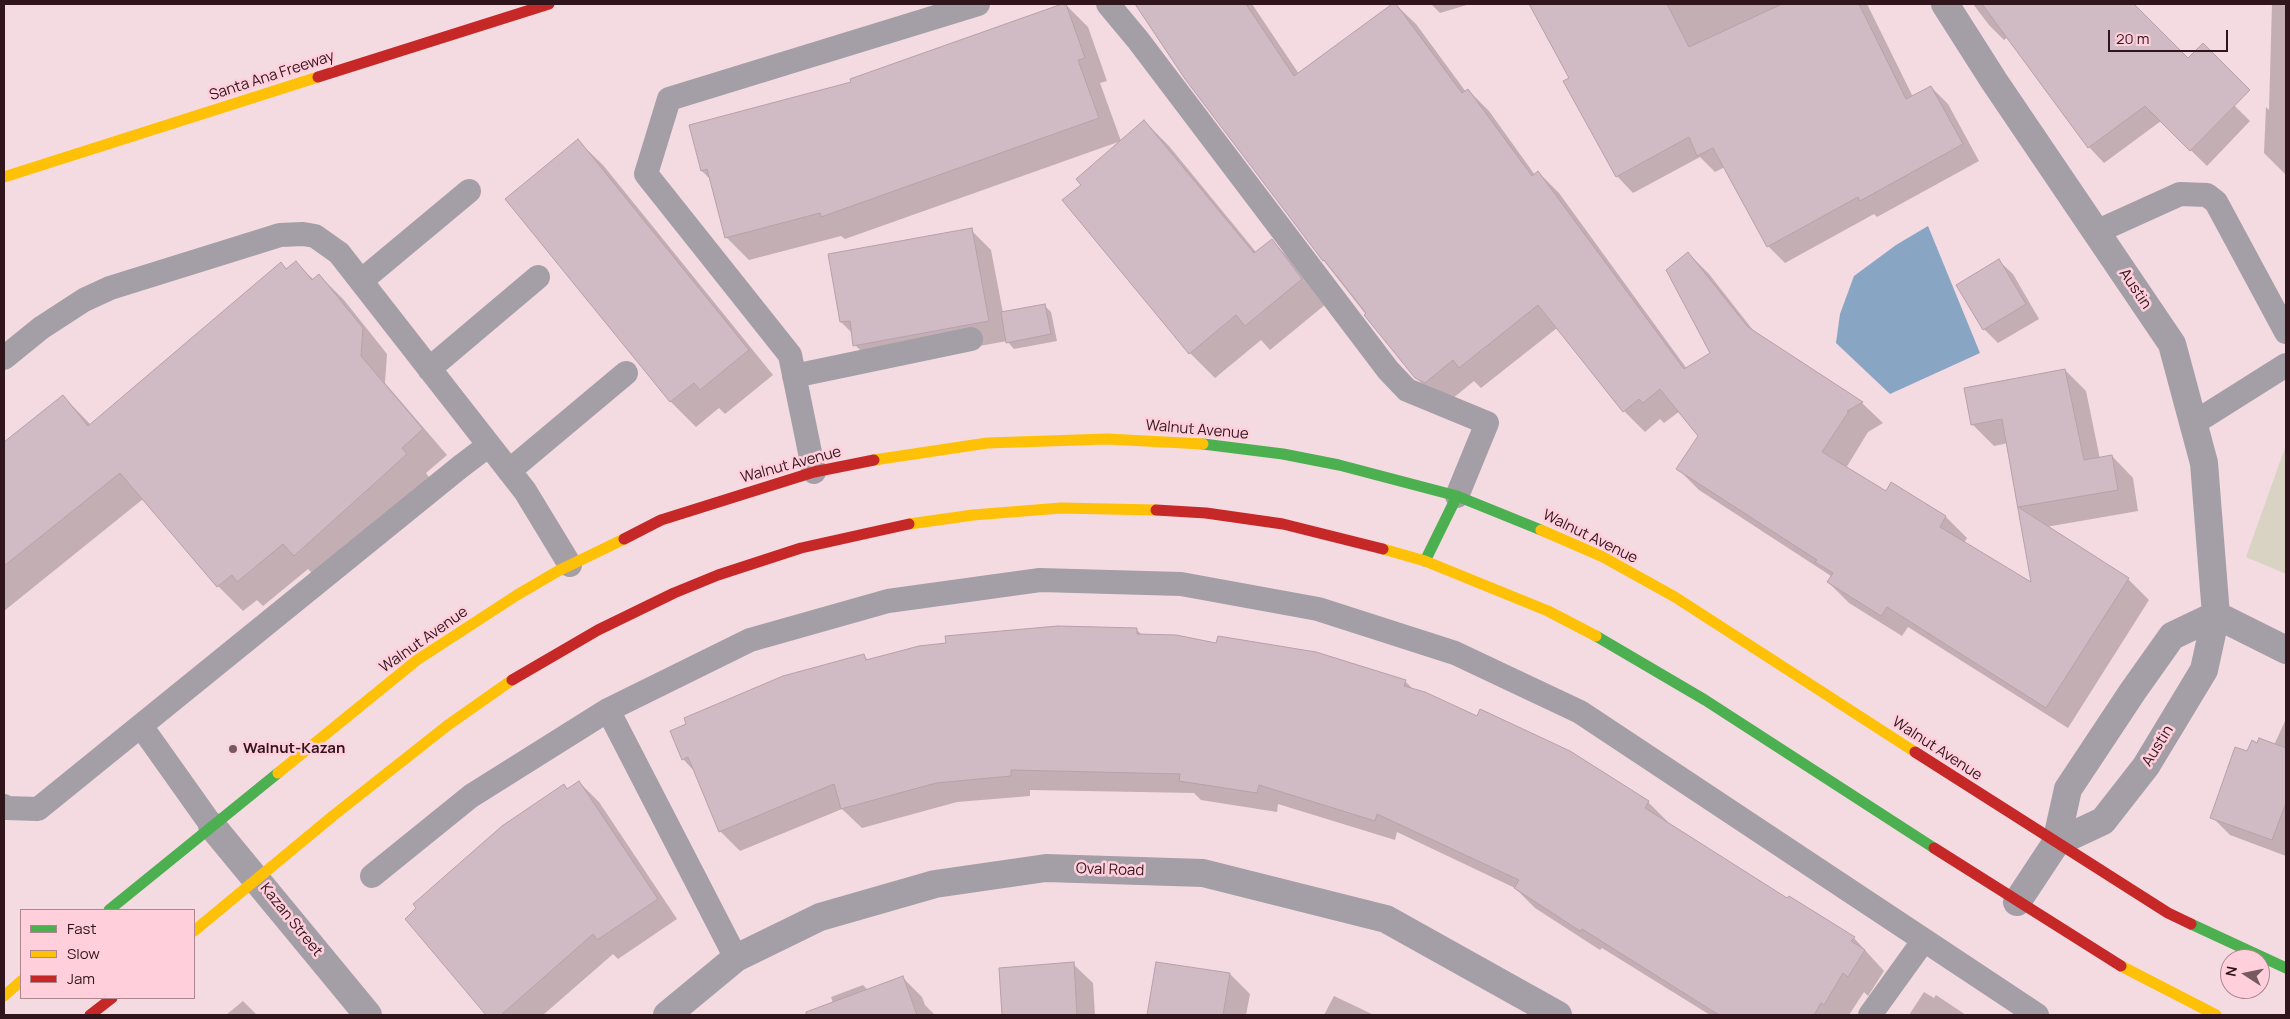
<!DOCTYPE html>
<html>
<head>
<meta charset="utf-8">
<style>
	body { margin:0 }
	#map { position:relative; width:2290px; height:1019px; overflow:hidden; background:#f4dae1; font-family:Manrope,sans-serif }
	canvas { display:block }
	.frame { position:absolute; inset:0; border:5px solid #30151d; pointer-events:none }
	.legend { position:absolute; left:20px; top:909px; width:175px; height:90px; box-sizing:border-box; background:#ffcfdb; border:1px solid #ac858f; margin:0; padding:6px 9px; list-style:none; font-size:15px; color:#30151d }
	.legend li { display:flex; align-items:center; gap:10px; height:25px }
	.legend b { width:25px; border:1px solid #ac858f }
	.north { position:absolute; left:2220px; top:949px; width:50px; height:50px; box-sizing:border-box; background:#ffcfdb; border:1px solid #ac858f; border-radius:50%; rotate:281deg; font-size:14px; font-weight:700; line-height:20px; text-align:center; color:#30151d }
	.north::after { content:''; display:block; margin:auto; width:18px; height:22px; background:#755a62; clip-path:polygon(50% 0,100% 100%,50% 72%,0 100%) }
	.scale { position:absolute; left:2108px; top:30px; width:120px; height:22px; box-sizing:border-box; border:2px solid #30151d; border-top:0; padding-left:6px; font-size:15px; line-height:18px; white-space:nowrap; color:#30151d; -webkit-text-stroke:4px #ffcfdb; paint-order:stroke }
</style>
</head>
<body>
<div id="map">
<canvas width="2290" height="1019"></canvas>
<div class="frame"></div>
<ul class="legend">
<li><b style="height:6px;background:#4caf50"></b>Fast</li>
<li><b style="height:6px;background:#ffc107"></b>Slow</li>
<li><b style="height:6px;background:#c62828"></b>Jam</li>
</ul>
<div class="north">N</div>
<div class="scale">20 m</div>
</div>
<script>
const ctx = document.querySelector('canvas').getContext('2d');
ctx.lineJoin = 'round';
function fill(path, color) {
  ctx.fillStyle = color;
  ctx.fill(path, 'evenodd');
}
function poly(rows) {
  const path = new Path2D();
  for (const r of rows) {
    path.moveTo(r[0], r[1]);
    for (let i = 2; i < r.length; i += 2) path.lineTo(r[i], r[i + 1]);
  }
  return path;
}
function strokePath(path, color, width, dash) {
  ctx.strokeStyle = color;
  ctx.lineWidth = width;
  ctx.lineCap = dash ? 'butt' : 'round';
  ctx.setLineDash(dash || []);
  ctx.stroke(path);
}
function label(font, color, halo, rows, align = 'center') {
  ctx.font = font + ' Manrope,sans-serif';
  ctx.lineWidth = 5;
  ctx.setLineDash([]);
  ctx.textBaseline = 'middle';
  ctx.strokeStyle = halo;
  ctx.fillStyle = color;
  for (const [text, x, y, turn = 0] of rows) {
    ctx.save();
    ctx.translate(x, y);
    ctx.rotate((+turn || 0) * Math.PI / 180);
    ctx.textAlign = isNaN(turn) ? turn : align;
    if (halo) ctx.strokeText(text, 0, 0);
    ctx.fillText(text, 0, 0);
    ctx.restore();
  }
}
fill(poly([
	[2286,445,2286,574,2246,557]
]), '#d9d3c3');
fill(poly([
	[1928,226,1980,353,1890,394,1836,343,1840,314,1854,276,1896,245]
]), '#88a6c3');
fill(poly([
	[1065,4,1088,27,1107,81,1100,83,1121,141,845,239,841,236,749,260,726,237,710,179,702,171,852,83,851,80],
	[1136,4,1252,4,1299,74,1395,4,1416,24,1466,92,1468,90,1489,111,1535,175,1538,172,1559,193,1687,369,1712,353,1688,253,1709,274,1756,334,1862,403,1883,423,1868,432,1846,468,1886,493,1892,484,1946,517,1967,538,1964,543,2033,584,2008,443,1994,446,1973,425,1965,389,2065,370,2086,391,2100,459,2112,456,2133,478,2138,511,2046,527,2128,579,2149,600,2068,728,1908,627,1902,636,1849,603,1828,582,1832,577,1828,574,1699,490,1678,469,1700,436,1680,411,1664,423,1660,419,1645,432,1624,411,1557,328,1481,388,1474,381,1447,403,1436,397,1414,376,1324,261,1186,78],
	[1431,4,1470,4,1440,13],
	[1530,4,1867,4,1913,97,1931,87,1948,104,1979,161,1877,217,1874,214,1785,263,1768,246,1725,167,1715,172,1700,157,1633,193,1617,176,1570,78],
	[1973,4,2132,4,2250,121,2207,166,2161,121,2104,163,2089,147,2008,37,2004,40,1989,25],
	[2272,4,2286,4,2286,175,2264,153,2266,107,2269,110],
	[1144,121,1169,146,1256,252,1272,241,1297,266,1326,304,1270,350,1261,340,1215,378,1190,353,1064,200,1083,185],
	[578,141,603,165,773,375,725,414,719,408,696,427,671,402,507,199],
	[971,230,991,250,1003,313,1044,305,1051,312,1057,341,1014,349,1007,341,875,365,855,345,853,334,841,322],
	[1999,261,2013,274,2039,319,1998,343,1984,329,1958,285],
	[296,263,314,280,319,275,344,300,387,354,385,383,447,455,426,473,431,480,319,580,308,569,263,606,257,600,243,611,218,586,143,499,4,611,4,444,63,396,91,425,281,264,287,270],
	[1136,629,1142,635,1405,681,1414,690,1648,802,1668,822,1667,824,1788,900,1854,938,1884,971,1868,996,1864,992,1849,1015,1710,1015,1602,948,1600,950,1535,908,1515,888,1397,832,1395,840,1278,804,1277,812,1201,800,1194,793,1030,790,1030,796,957,802,862,828,842,809,740,851,720,831,696,773,683,759,864,656,869,661],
	[2286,719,2286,856,2230,835,2212,817,2248,753,2258,744,2274,745],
	[579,782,599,802,677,919,618,959,613,954,543,1015,488,1015,407,919,564,786,568,790],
	[1157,963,1230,974,1250,994,1246,1015,1149,1015],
	[1073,964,1093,983,1095,1015,1002,1015,1000,969],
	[902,977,922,997,925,1005,935,1015,837,1015,831,997,863,985,868,990],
	[1924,992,1934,998,1936,995,1966,1015,1909,1015],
	[1334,996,1374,1015,1324,1015],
	[243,1001,257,1015,226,1015]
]), '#0003');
const building = poly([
	[1062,4,1066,4,1085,58,1078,60,1099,118,821,217,820,213,725,238,707,169,701,171,689,125,851,82,850,79,1062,4],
	[1135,4,1246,4,1294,76,1392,4,1396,4,1462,93,1468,89,1532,176,1538,171,1684,369,1710,353,1666,270,1688,252,1748,327,1863,402,1847,411,1849,411,1822,452,1886,491,1891,482,1946,516,1940,527,2031,582,2002,419,1971,425,1964,388,2065,369,2084,460,2112,455,2118,490,2018,507,2129,578,2046,708,1887,607,1881,616,1827,582,1833,573,1815,562,1817,560,1676,469,1698,436,1660,389,1643,403,1639,399,1623,412,1538,305,1459,368,1453,360,1425,383,1415,378,1364,315,1366,313,1324,260,1323,261,1185,79,1135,4],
	[1529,4,1667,4,1689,47,1782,4,1859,4,1906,99,1931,86,1963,144,1860,201,1858,197,1767,247,1713,148,1697,156,1689,137,1616,177,1563,81,1569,78,1529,4],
	[1982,4,2134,4,2188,58,2203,43,2250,90,2190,151,2145,106,2088,148,1982,4],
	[1144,120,1254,253,1272,239,1302,279,1245,326,1236,315,1189,354,1062,200,1081,185,1076,179,1144,120],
	[578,139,749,350,700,390,694,383,670,402,505,199,578,139],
	[972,228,989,321,853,346,850,321,840,322,828,254,972,228],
	[1999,259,2026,304,1983,330,1956,285,1999,259],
	[296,261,312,280,319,274,363,328,361,356,423,429,402,448,407,454,294,556,283,544,237,582,232,575,217,587,120,473,4,566,4,442,63,395,88,426,281,262,286,269,296,261],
	[1045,304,1051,334,1006,343,1001,312,1045,304],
	[1058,626,1137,628,1137,634,1176,635,1216,643,1218,636,1316,652,1406,680,1404,686,1425,692,1477,716,1480,709,1570,751,1649,801,1645,808,1787,898,1789,896,1855,937,1851,941,1865,950,1848,977,1843,973,1824,1005,1821,1003,1814,1015,1719,1015,1582,929,1580,931,1514,888,1519,880,1377,814,1375,821,1259,785,1257,793,1179,781,1180,774,1011,770,1011,776,936,783,841,809,834,784,719,832,688,757,682,760,670,731,686,724,684,718,783,676,864,654,866,660,919,646,946,643,945,636,1058,626],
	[2259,738,2286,748,2286,803,2272,840,2210,818,2235,747,2247,751,2252,740,2257,743,2259,738],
	[579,781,658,899,597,940,593,934,501,1015,486,1015,405,919,416,908,413,904,502,826,564,784,567,789,579,781],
	[1074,962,1077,1015,1002,1015,999,968,1074,962],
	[1156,962,1230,973,1223,1015,1147,1015,1156,962],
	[903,976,917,1015,806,1015,806,1012,903,976]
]);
fill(building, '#d0bac4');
strokePath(building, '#b7a0aa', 1);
strokePath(poly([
	[1108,4,1138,40,1388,370,1407,390,1487,423,1457,496],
	[2096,232,2180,194,2207,195,2216,202,2286,332],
	[361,281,469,191],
	[4,358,41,328,84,300,110,288,280,235,303,234,315,236,339,253,525,491,570,565],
	[429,369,538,277],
	[794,376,971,339],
	[2194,423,2286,365],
	[509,471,626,373],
	[814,472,790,355,646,174,669,99,978,4],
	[608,710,736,958],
	[141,726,212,826],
	[4,806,6,808,38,809,460,467,489,445],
	[372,876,471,796,608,710,750,640,888,601,1040,580,1181,584,1318,609,1455,653,1580,712,2037,1015],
	[1870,1015,1924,940]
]), '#a49ea6', 24);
strokePath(poly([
	[1945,4,1994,81,2172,344,2204,463,2216,615,2204,670,2146,766,2103,821,2056,843],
	[2216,615,2286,650],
	[212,826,368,1015],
	[2017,902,2056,843,2068,789,2133,691,2172,636,2216,615],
	[667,1015,736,958,820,917,935,884,1046,868,1203,873,1386,919,1558,1015]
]), '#a49ea6', 28);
strokePath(poly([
	[1203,444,1283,454,1339,465,1457,496,1541,530],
	[1425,561,1457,496],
	[1596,636,1705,700,1934,848],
	[109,910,278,773],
	[2191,924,2286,968]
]), '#4caf50', 11);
strokePath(poly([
	[4,177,318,77],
	[874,460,987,443,1107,439,1203,444],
	[909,524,973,515,1061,508,1156,510],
	[1541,530,1603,557,1675,597,1915,752],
	[1383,549,1425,561,1548,611,1596,636],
	[278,773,417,660,517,595,558,571,624,539],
	[194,931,334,815,448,725,512,680],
	[2121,966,2216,1015],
	[4,996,21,981]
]), '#ffc107', 11);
strokePath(poly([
	[318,77,549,4],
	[1156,510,1206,513,1283,524,1383,549],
	[624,539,661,520,814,472,874,460],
	[512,680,598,630,674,593,718,575,801,548,909,524],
	[1915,752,2168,913,2191,924],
	[1934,848,2121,966],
	[90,1015,112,998]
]), '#c62828', 11);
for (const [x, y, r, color] of [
	[233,749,5,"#755a62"]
]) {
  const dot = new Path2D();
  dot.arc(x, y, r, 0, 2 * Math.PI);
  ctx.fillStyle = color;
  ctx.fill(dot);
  strokePath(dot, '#ffcfdb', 2);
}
label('15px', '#30151d', '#ffcfdb', [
	["Santa Ana Freeway",272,76,-18],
	["Austin",2135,289,56],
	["Walnut Avenue",1197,430,5],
	["Walnut Avenue",791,465,-15],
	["Walnut Avenue",1590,537,26],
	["Walnut Avenue",424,640,-35],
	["Austin",2158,746,-58],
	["Walnut Avenue",1937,749,33],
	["Oval Road",1110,870,2],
	["Kazan Street",291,920,51]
]);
label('bold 15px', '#30151d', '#ffcfdb', [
	["Walnut-Kazan",243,749]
], 'left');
</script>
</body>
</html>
